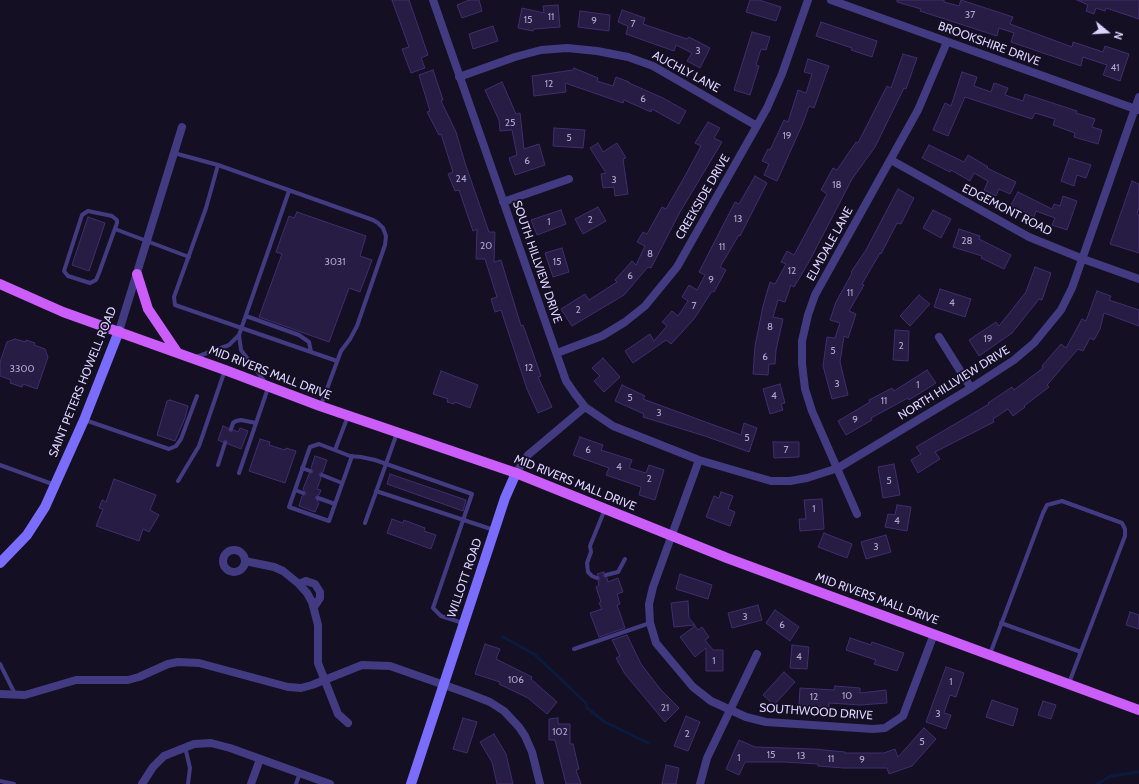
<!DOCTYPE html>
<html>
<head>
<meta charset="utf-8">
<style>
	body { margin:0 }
	#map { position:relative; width:1139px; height:784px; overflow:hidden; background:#140f23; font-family:Cabin,sans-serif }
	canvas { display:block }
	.north { position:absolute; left:1087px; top:12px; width:40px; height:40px; -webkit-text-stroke:3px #140f23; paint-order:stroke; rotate:108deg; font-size:11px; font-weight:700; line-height:16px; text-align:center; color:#dbd3fe }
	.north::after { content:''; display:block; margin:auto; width:14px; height:18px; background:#dbd3fe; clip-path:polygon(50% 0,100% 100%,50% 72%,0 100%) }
</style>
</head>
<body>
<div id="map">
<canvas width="1139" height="784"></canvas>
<div class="north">N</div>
</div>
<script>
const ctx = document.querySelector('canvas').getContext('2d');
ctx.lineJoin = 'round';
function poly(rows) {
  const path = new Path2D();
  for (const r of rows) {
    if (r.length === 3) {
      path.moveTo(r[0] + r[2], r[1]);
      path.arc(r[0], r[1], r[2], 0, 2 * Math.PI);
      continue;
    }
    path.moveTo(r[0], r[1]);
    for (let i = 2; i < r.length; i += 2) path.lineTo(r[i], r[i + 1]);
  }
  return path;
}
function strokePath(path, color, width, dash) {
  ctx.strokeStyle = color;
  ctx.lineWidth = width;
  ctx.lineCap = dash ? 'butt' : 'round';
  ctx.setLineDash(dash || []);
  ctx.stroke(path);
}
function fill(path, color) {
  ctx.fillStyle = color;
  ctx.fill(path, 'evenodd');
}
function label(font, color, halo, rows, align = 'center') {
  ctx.font = font + ' Cabin,sans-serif';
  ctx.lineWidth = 3.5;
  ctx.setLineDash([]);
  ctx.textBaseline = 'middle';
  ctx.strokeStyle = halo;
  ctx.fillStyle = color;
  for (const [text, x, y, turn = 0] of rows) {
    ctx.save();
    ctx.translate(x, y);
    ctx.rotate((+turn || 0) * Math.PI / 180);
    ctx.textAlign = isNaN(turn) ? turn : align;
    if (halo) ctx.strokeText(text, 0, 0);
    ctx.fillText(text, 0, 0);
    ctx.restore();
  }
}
strokePath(poly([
	[503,637,534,654,586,703,587,708,605,722,648,743],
	[1097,784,1111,776,1139,772]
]), '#0b1b40', 3);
const building = poly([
	[392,0,409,0,428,55,421,58,425,68,411,73,402,49,409,47,392,0],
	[469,0,479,0,482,11,462,18,457,5,469,0],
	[750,0,759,0,781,7,776,21,746,12,750,0],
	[897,0,944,0,944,2,959,6,961,0,1013,17,1010,24,1072,47,1073,42,1103,52,1105,46,1129,54,1120,81,1103,75,1107,65,1083,57,1081,66,1011,42,1014,33,999,28,997,36,920,11,921,9,897,2,897,0],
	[1077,0,1139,0,1139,19,1106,8,1105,11,1096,8,1094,14,1086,11,1088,5,1077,0],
	[558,5,560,27,534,29,533,31,518,28,522,8,544,13,543,6,558,5],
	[622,10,645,18,643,24,687,39,689,37,710,48,700,68,687,61,692,53,676,45,674,51,626,34,628,26,618,22,622,10],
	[580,11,610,15,609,31,578,27,580,11],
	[821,22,877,41,872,57,851,50,852,48,816,36,821,22],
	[493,26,498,41,473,49,469,34,493,26],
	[752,32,770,37,766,50,761,49,756,65,759,66,750,95,734,90,752,32],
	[903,54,917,58,906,89,904,88,875,147,852,179,810,260,794,287,791,285,785,302,778,300,773,317,783,319,776,350,775,364,769,364,768,375,753,374,755,346,763,306,770,282,775,284,786,264,781,262,787,251,794,255,827,194,821,190,833,168,837,170,856,142,858,143,887,86,891,88,903,54],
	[808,59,829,66,814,108,809,106,803,123,777,181,764,175,769,164,762,161,768,149,770,150,784,120,788,122,798,90,806,93,812,74,804,72,808,59],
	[574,68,598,78,597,81,613,86,616,77,629,82,629,83,663,98,686,111,679,124,652,109,651,112,624,100,623,103,565,83,566,92,534,96,532,76,573,70,574,68],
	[433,70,443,100,441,101,456,132,465,163,489,232,495,232,494,262,501,260,521,326,523,325,541,376,538,377,552,407,538,413,527,389,501,310,495,312,491,299,497,297,485,259,476,259,477,229,473,231,459,190,455,191,448,174,453,172,441,134,439,135,427,112,430,111,419,75,433,70],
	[962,72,977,77,974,86,991,92,994,83,1008,88,1005,95,1023,101,1025,94,1077,111,1076,113,1095,119,1092,127,1102,130,1098,144,1074,137,1075,133,1053,125,1055,119,1035,113,1032,119,965,97,948,136,933,130,945,103,951,106,962,72],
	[502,82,516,114,520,113,524,149,539,144,545,165,515,175,509,158,517,155,512,130,500,131,499,120,485,90,502,82],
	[708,122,720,128,714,138,722,142,680,212,651,268,648,267,624,295,572,326,561,309,585,294,589,300,617,282,615,280,632,261,636,265,645,246,637,242,643,232,647,234,662,207,666,209,685,176,701,146,695,143,708,122],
	[554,128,585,130,583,148,553,146,554,128],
	[598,143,603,152,617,143,626,158,623,159,628,194,615,196,614,187,603,188,601,174,606,173,590,148,598,143],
	[929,145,964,162,968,155,988,167,987,168,1016,182,1010,194,999,189,996,196,984,190,988,181,974,173,970,181,951,170,950,172,922,158,929,145],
	[1069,158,1091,165,1086,178,1077,175,1074,186,1061,181,1069,158],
	[755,176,767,183,740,236,739,235,720,267,726,270,714,292,712,291,694,319,671,344,666,340,633,363,625,351,650,334,654,341,667,326,662,322,672,311,678,316,688,301,682,297,689,285,697,290,705,275,699,272,735,202,739,204,755,176],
	[1132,181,1139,184,1139,207,1137,215,1139,215,1139,253,1110,244,1132,181],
	[898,189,914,198,901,224,897,223,881,254,880,253,862,284,864,285,849,311,856,314,848,338,844,336,840,362,848,395,832,399,823,366,827,337,835,338,840,323,830,320,836,302,852,273,851,272,866,250,898,189],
	[1018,192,1052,209,1054,204,1060,206,1063,196,1077,201,1067,230,1052,225,1055,218,1036,211,1034,217,1011,205,1018,192],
	[598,207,606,221,583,234,575,219,598,207],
	[561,210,566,224,537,235,531,220,561,210],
	[933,210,951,219,941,238,923,228,933,210],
	[297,212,366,236,360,256,372,260,360,292,349,288,329,342,259,317,282,254,276,252,281,238,289,216,294,218,297,212],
	[88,217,105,223,89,271,72,265,88,217],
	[959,229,980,236,979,239,1011,255,1004,269,981,258,982,256,953,247,959,229],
	[562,248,569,272,553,277,545,253,562,248],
	[1035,267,1051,273,1042,300,1039,299,1012,333,979,356,969,340,996,322,999,326,1026,292,1035,267],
	[940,289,971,299,965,317,934,307,940,289],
	[1097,291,1111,296,1109,300,1139,310,1139,326,1104,313,1100,329,1094,340,1090,338,1083,351,1078,349,1047,385,1049,387,1024,406,1025,407,1013,416,1008,409,993,419,994,422,935,452,940,459,918,473,911,460,921,454,916,447,989,404,988,403,1012,387,1014,390,1043,368,1042,366,1061,344,1066,348,1082,319,1086,321,1097,291],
	[919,295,930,304,910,326,900,316,919,295],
	[895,330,909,331,908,361,893,360,895,330],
	[15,339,26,342,26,340,35,343,34,345,45,349,48,357,37,389,23,384,22,387,10,383,11,380,0,376,0,362,7,342,15,339],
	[603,358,620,377,604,392,594,381,600,376,592,368,603,358],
	[927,370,936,383,909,400,908,398,871,418,872,420,846,435,838,421,870,402,869,400,892,388,894,391,927,370],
	[441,371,478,385,470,408,455,402,454,404,447,402,448,399,433,394,441,371],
	[780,384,785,403,781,404,783,410,770,414,763,389,780,384],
	[622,385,645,396,643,399,741,435,744,423,757,428,749,452,705,436,643,417,644,414,615,401,622,385],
	[170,400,188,406,185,418,175,441,157,435,167,401,170,400],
	[223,426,228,428,230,432,234,430,238,432,240,428,248,431,241,449,228,444,226,440,222,442,218,440,223,426],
	[580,437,603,445,601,450,632,460,629,468,646,473,649,465,664,470,655,500,639,495,641,487,606,475,609,468,573,455,580,437],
	[260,439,270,442,269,445,285,450,286,448,296,451,285,483,249,471,260,439],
	[773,442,799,442,799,457,774,458,773,442],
	[315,456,327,460,323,472,319,474,321,478,317,489,321,490,319,495,315,497,319,503,315,512,299,506,302,496,306,494,303,489,309,474,313,472,311,468,315,456],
	[894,464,900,495,883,498,878,467,894,464],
	[390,474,466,500,463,511,387,484,390,474],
	[114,479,156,495,150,510,159,515,149,532,143,529,139,541,96,526,103,509,99,508,102,500,106,502,114,479],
	[721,492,733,496,728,509,735,512,730,526,706,517,714,496,719,498,721,492],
	[822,499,824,529,800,531,799,519,806,519,804,500,822,499],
	[897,505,911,507,907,531,885,527,888,514,895,515,897,505],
	[392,519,403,523,404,520,425,528,424,531,436,535,431,549,387,533,392,519],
	[824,533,852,544,847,558,818,547,824,533],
	[886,535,891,552,866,559,861,542,886,535],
	[604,572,603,576,607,578,608,582,618,578,623,592,617,594,620,604,617,605,625,628,599,637,590,613,602,609,599,603,601,602,596,587,599,585,598,581,600,579,597,574,604,572],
	[680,574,712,585,708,599,676,589,680,574],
	[688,601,689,618,695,625,674,627,671,603,688,601],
	[758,605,762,620,732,628,728,613,758,605],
	[775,610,799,627,790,641,766,623,775,610],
	[1130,612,1139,615,1139,629,1126,625,1130,612],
	[695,626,698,630,702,627,709,637,705,640,713,650,723,650,723,671,706,671,706,648,695,657,680,637,695,626],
	[627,635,641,664,661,690,679,708,665,722,625,674,616,658,620,656,612,640,627,635],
	[850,638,871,645,872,642,904,653,897,671,874,664,876,660,846,650,850,638],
	[485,644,500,649,496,659,532,677,531,679,557,702,547,714,528,698,499,684,500,682,475,674,485,644],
	[792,645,809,647,807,669,790,668,792,645],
	[946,667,964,673,956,697,950,695,944,713,951,715,946,729,926,722,946,667],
	[784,672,795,682,774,705,763,695,784,672],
	[835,686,860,688,860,693,886,690,887,703,860,705,829,703,829,707,799,705,800,688,834,690,835,686],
	[992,700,1018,709,1013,726,986,717,992,700],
	[1043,701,1056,705,1051,719,1038,715,1043,701],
	[686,716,700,722,688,751,674,746,686,716],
	[463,718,477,722,467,753,453,749,463,718],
	[558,718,558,724,570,724,570,744,573,744,579,769,576,770,581,784,566,784,555,740,549,740,549,719,558,718],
	[924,728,936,739,912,766,889,774,887,768,844,768,818,766,818,764,784,762,745,762,739,775,726,769,739,740,755,747,814,749,845,752,845,753,884,753,895,749,898,757,924,728],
	[494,734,506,754,513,784,497,784,492,762,480,742,494,734],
	[666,765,679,768,676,784,662,784,666,765]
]);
fill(building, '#271c44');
strokePath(building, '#402e6f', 1);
strokePath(poly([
	[174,153,218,165,373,220,378,223,383,228,386,236,385,245,357,326,350,339,341,351,321,405],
	[218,165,206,208,174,297,175,305,337,361],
	[88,211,112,216,117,220,117,223,99,273,96,280,90,283,68,276,64,271,82,215,88,211],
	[115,229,189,257],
	[246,316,299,335,309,342,311,352],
	[239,335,241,350,265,382],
	[196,357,229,345,239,335,289,191],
	[85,420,169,449,176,446,181,439,197,396],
	[231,429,233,423,236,421,241,420,256,423],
	[335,450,348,416],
	[352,456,329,521,289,507,310,447,319,444,350,456,361,457,375,460,472,494,433,608,441,616,463,623],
	[0,465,55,485],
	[218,465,225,443],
	[302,468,310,471],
	[239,473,268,388],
	[322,475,342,483],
	[178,481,199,446,225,370],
	[295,490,303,493],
	[376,491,494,530],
	[318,498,335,504],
	[365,523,397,433],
	[606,575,618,572,625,559],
	[597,578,592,576,588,572,587,563,591,552,590,546,605,509],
	[1001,623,1081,652],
	[574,649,650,623],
	[990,654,1043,513,1047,505,1062,501,1122,523,1125,529,1125,536,1069,683],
	[0,664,15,694],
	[185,747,190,768,188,784],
	[0,781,14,784],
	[296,784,300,773]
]), '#433b81', 4);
strokePath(poly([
	[433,0,566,381,575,394,585,407,613,426,699,460,771,481,790,481,807,478,838,468,971,388,1014,360,1034,343,1061,310,1072,288,1139,97],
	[831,0,1138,110],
	[459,77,515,57,541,50,567,48,597,51,628,57,653,66,757,126],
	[891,160,1029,237,1083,259,1139,279],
	[503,202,569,179],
	[119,331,182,127],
	[939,337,971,388],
	[557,353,602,336,625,322,645,306,677,267,767,108,782,74,808,0],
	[699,460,653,587,649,604,650,623,656,643,693,687,711,701,746,717,766,722,873,729,885,728,903,716,934,634],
	[516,473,528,455,585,407],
	[857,514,812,411,805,389,802,364,802,341,808,315,815,295,918,110,947,42],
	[234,561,11],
	[245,561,274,567,283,571,299,584,307,593,312,602,318,625,318,663,338,714,348,723],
	[299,584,306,581,315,584,320,592,320,598,314,607],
	[0,694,25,695,76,680,128,680,139,677,168,664,178,662,199,663,288,687,301,688,312,685,362,665,390,666,467,693,490,702,504,711,519,727,525,736,532,752,540,784],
	[142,784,153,767,164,756,194,744,211,743,230,748,330,784],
	[251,784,260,759],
	[700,784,707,758,757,654]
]), '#433b81', 8);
strokePath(poly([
	[0,563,27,535,45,507,84,420,119,331],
	[411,784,505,498,516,473]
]), '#7b6dfb', 10);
strokePath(poly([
	[137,274,148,309,177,352],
	[0,284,63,312,225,370,320,406,516,473,727,558,1139,710]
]), '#cb5dfa', 10);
label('10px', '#aea5d0', null, [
	["37",970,15],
	["11",551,17],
	["15",528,20],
	["9",594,21],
	["7",633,24],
	["3",698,51],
	["41",1115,68],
	["12",549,84],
	["6",643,99],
	["25",510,123],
	["19",787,136],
	["5",569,138],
	["6",527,161],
	["24",461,179],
	["3",614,180],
	["18",837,185],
	["13",738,219],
	["2",590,220],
	["1",549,222],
	["28",967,241],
	["20",486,246],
	["11",722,247],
	["8",650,254],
	["3031",335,262],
	["15",557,262],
	["12",792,271],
	["6",630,276],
	["9",711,280],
	["11",850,293],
	["4",952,303],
	["7",694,306],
	["2",578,310],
	["8",770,327],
	["19",988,339],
	["2",901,346],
	["5",833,351],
	["6",765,357],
	["12",529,368],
	["3300",22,369],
	["3",837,384],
	["1",918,385],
	["4",774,396],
	["5",630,398],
	["11",884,401],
	["3",659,413],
	["9",855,420],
	["5",747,438],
	["6",588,450],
	["7",786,450],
	["4",619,467],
	["2",649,479],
	["5",889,481],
	["1",814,509],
	["4",897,521],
	["3",876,547],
	["3",745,617],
	["6",782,625],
	["4",799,657],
	["1",714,661],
	["106",516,680],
	["1",951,682],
	["10",847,696],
	["12",814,697],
	["21",665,708],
	["3",938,714],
	["102",560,732],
	["2",687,734],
	["5",922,742],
	["15",771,755],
	["13",801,756],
	["1",739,758],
	["11",831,759],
	["9",862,760]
]);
label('12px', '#dbd3fe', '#140f23', [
	["BROOKSHIRE DRIVE",989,44,20],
	["AUCHLY LANE",686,72,28],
	["CREEKSIDE DRIVE",703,197,-60],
	["EDGEMONT ROAD",1007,210,27],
	["ELMDALE LANE",830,244,-61],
	["SOUTH HILLVIEW DRIVE",537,262,71],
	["MID RIVERS MALL DRIVE",270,373,21],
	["SAINT PETERS HOWELL ROAD",83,382,-68],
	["NORTH HILLVIEW DRIVE",954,383,-32],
	["MID RIVERS MALL DRIVE",575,483,22],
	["WILLOTT ROAD",465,578,-71],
	["MID RIVERS MALL DRIVE",877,599,20],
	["SOUTHWOOD DRIVE",816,712,4]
]);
</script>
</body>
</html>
